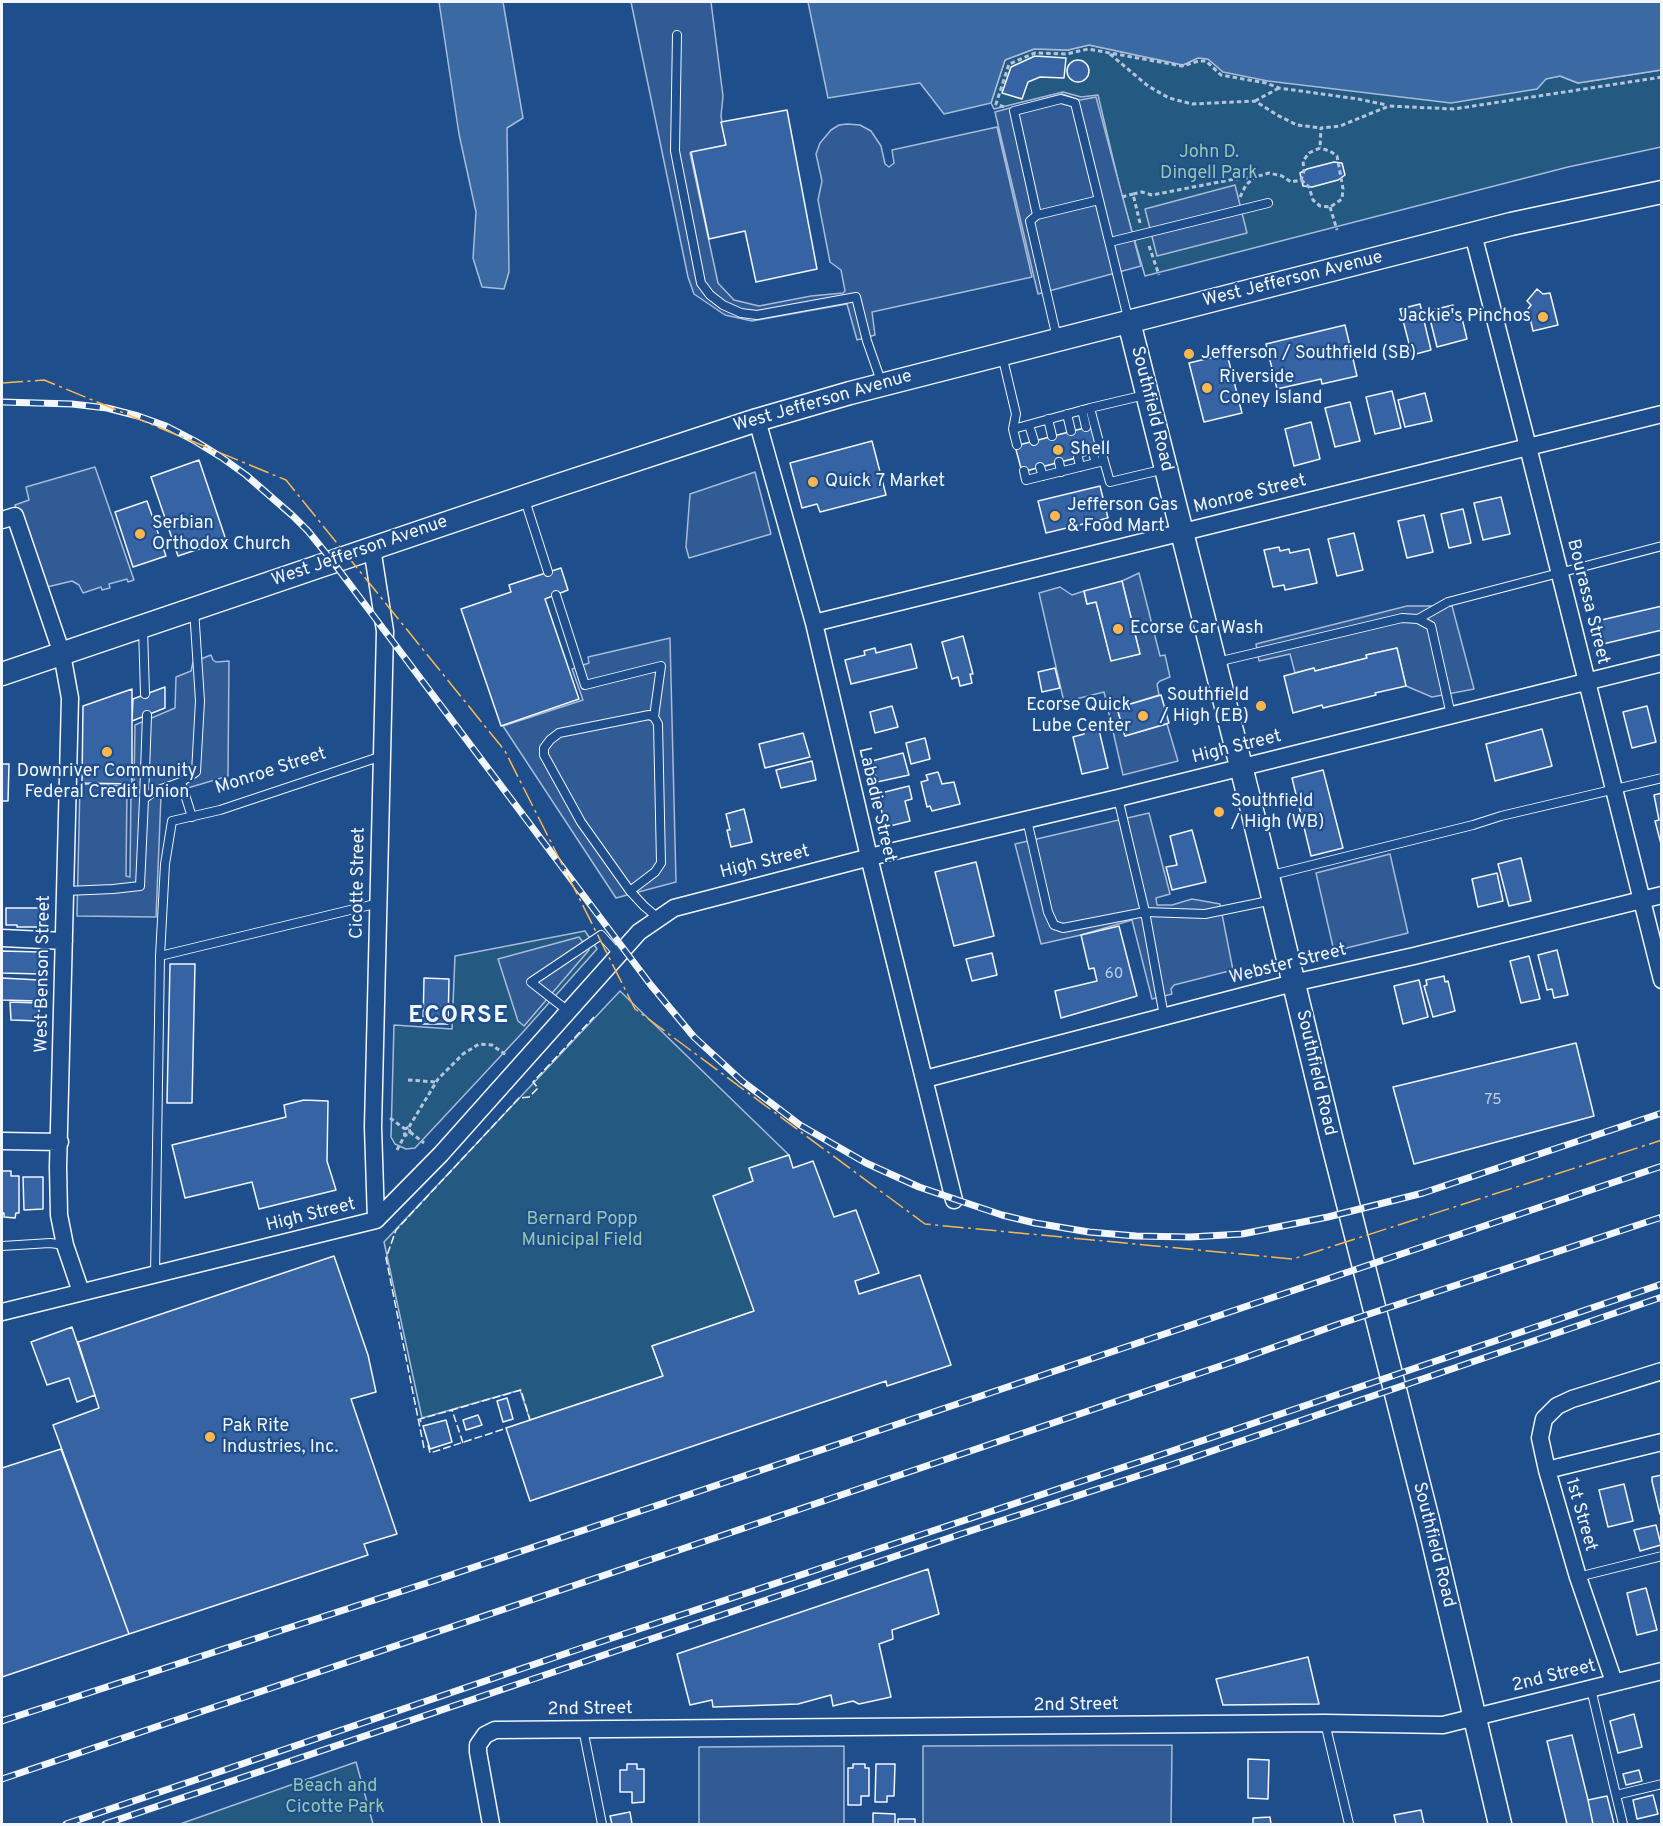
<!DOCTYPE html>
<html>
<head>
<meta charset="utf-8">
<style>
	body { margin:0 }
	#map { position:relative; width:1663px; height:1826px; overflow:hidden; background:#1f4e8c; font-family:Overpass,sans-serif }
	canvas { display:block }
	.frame { position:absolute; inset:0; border:3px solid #f2f6ff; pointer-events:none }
</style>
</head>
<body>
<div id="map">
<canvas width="1663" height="1826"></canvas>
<div class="frame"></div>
</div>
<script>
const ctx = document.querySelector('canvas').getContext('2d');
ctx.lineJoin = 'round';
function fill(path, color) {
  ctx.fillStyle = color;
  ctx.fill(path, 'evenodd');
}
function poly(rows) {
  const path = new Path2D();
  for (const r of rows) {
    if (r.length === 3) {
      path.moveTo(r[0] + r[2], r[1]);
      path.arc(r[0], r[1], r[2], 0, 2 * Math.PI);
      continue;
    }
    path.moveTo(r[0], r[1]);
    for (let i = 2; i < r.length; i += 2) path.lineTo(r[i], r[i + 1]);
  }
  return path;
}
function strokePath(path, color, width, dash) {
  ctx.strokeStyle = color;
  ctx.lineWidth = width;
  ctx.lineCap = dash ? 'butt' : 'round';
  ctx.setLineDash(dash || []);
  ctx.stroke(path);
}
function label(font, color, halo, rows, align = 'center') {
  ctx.font = font + ' Overpass,sans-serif';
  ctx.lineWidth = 4.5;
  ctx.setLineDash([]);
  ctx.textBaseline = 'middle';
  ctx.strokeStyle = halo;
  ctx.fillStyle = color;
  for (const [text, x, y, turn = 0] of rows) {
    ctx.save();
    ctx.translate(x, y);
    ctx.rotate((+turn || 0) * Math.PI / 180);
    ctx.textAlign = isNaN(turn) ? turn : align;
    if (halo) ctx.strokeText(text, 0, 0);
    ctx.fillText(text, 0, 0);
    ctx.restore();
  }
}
const green = poly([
	[1089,45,1183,65,1198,58,1208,59,1223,72,1537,89,1545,79,1560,76,1578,83,1661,70,1661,147,1568,167,1145,276,1122,197,1098,95,1081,97,1063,92,994,109,991,103,1005,60,1034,49,1068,50,1089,45],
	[585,931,597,949,523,1032,415,1148,406,1149,395,1144,391,1137,394,1025,452,1029,455,956,585,931],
	[620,991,789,1155,749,1169,753,1181,754,1311,652,1346,663,1376,530,1420,520,1390,422,1418,384,1242,620,991],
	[356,1762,373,1824,180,1824,356,1762]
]);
fill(green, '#245a82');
strokePath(green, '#a8bbd7', 1.5);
const parking = poly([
	[631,2,711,2,723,96,721,116,726,145,690,153,718,283,734,300,759,306,811,296,843,293,845,291,841,270,830,262,818,200,822,181,816,154,820,143,831,130,839,125,847,124,860,125,871,131,881,146,885,164,889,167,894,163,892,150,997,127,1032,277,872,312,875,335,857,340,847,304,752,321,725,315,694,294,688,277,631,2],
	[1062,94,1080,100,1096,97,1141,266,1038,294,995,112,1062,94],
	[1235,185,1247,233,1157,256,1145,209,1235,185],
	[95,467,134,580,128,582,127,579,109,584,110,588,102,590,101,587,83,593,79,585,72,581,47,587,15,505,29,500,26,487,95,467],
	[755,472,771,534,689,558,686,547,690,494,755,472],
	[1139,573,1160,656,1165,655,1170,677,1160,681,1157,684,1159,695,1117,708,1125,736,1167,724,1178,761,1123,775,1104,692,1064,702,1039,593,1060,587,1072,595,1084,591,1087,604,1096,602,1111,660,1140,654,1122,581,1139,573],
	[1407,606,1452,606,1474,689,1432,697,1406,686,1397,648,1366,655,1367,658,1315,671,1314,668,1295,673,1290,654,1259,661,1256,644,1407,606],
	[670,638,676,882,616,898,503,726,583,700,572,669,589,663,588,657,670,638],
	[211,655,213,660,216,662,229,661,228,776,161,796,156,917,77,916,80,784,127,786,126,876,130,877,131,790,134,785,135,725,175,708,176,677,191,671,193,662,211,655],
	[1149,813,1170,894,1156,898,1157,905,1172,905,1192,899,1220,904,1233,970,1174,985,1171,989,1172,994,1152,999,1132,920,1081,935,1041,944,1015,844,1149,813],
	[1390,854,1408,933,1334,951,1316,873,1390,854],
	[579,937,589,950,524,1026,518,1021,498,959,579,937],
	[1172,1745,1171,1824,923,1824,923,1746,1172,1745],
	[844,1746,844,1824,699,1824,699,1747,844,1746]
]);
fill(parking, '#305b95');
strokePath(parking, '#a8bbd7', 1.5);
const water = poly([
	[439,2,503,2,523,118,507,128,509,272,504,289,482,287,473,258,476,212,459,134,439,2],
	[808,2,1661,2,1661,70,1578,83,1560,76,1546,79,1537,89,1451,103,1268,81,1223,72,1208,59,1198,58,1183,65,1089,45,1068,50,1034,49,1005,60,991,103,944,114,920,83,828,98,808,2]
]);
fill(water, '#3b69a3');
strokePath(water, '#a8bbd7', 1.5);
const building = poly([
	[1035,56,1066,58,1064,78,1040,77,1028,82,1022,99,1002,93,1011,67,1035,56],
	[1078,71,11],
	[787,110,817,269,756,282,745,231,709,239,691,152,726,145,721,122,787,110],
	[1334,162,1342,163,1345,175,1338,180,1312,187,1303,186,1300,173,1307,169,1334,162],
	[1537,289,1543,294,1550,293,1558,325,1533,331,1528,309,1531,305,1527,301,1537,289],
	[1420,304,1431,350,1412,355,1400,309,1420,304],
	[1453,305,1456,315,1461,314,1467,339,1437,347,1428,311,1453,305],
	[1345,325,1357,376,1322,384,1321,379,1277,389,1266,344,1345,325],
	[1227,354,1242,413,1204,422,1189,363,1227,354],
	[1392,391,1401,428,1375,434,1366,397,1392,391],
	[1425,393,1432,421,1405,427,1398,400,1425,393],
	[1350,402,1360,441,1335,447,1325,408,1350,402],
	[1311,422,1320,459,1294,466,1285,429,1311,422],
	[1092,426,1099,452,1022,472,1015,446,1092,426],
	[872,441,886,495,820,512,817,504,802,508,790,463,872,441],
	[199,460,226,540,178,556,151,477,199,460],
	[1100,486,1108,518,1046,533,1038,501,1100,486],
	[1501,497,1510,534,1483,540,1474,503,1501,497],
	[147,501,166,556,133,567,115,512,147,501],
	[1463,509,1471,543,1449,548,1441,514,1463,509],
	[1424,515,1433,552,1407,558,1398,521,1424,515],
	[1354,533,1363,570,1337,576,1328,539,1354,533],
	[1279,547,1280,551,1289,549,1290,553,1309,549,1317,583,1285,590,1284,585,1273,587,1264,550,1279,547],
	[561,568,568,590,545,599,579,699,501,726,461,609,511,592,509,585,561,568],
	[1122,581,1140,654,1111,661,1096,602,1087,604,1084,591,1122,581],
	[1662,606,1662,630,1603,644,1597,621,1662,606],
	[963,636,973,674,970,674,972,683,960,686,958,677,952,679,942,642,963,636],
	[911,644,917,668,851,684,845,660,865,655,864,651,875,648,876,653,911,644],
	[1397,648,1406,686,1375,693,1376,695,1323,708,1322,705,1293,713,1284,676,1314,668,1315,671,1367,658,1366,655,1397,648],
	[1055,668,1060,688,1042,692,1038,672,1055,668],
	[165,687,165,708,132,721,133,699,165,687],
	[132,689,132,784,82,783,83,706,132,689],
	[1161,695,1169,723,1125,736,1117,708,1161,695],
	[892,706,898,727,875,733,870,712,892,706],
	[1647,706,1656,742,1632,748,1623,712,1647,706],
	[1091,728,1091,732,1099,730,1108,768,1082,774,1073,737,1084,734,1083,730,1091,728],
	[1542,729,1552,766,1495,781,1486,744,1542,729],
	[803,733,810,757,765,768,759,744,803,733],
	[925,738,930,759,911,764,906,743,925,738],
	[903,753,909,775,877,782,872,761,903,753],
	[812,761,816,780,781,788,776,770,812,761],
	[2,764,9,764,8,801,2,801,2,764],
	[1323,770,1343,848,1311,856,1292,778,1323,770],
	[938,772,942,784,954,782,960,804,932,811,930,806,927,807,921,782,928,780,926,775,938,772],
	[909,786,912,799,905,801,910,821,886,827,877,794,909,786],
	[1662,793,1662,843,1661,844,1655,821,1659,820,1654,795,1662,793],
	[744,809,752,842,731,847,727,830,730,830,726,814,744,809],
	[1192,830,1206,882,1172,890,1166,867,1177,865,1170,836,1192,830],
	[1521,858,1531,901,1509,906,1498,864,1521,858],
	[976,862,994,936,954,946,935,872,976,862],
	[1497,873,1503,901,1478,907,1472,879,1497,873],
	[6,908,45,908,45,925,40,925,40,927,17,927,17,925,6,925,6,908],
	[1119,926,1137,996,1061,1018,1055,991,1097,981,1094,968,1089,969,1081,935,1119,926],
	[1557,950,1568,995,1554,998,1552,989,1547,990,1538,955,1557,950],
	[2,951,40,952,40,974,2,973,2,951],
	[992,953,997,975,972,981,966,959,992,953],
	[1529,956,1540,999,1521,1003,1510,961,1529,956],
	[170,964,195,964,192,1103,167,1103,170,964],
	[1444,976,1445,982,1448,981,1455,1011,1433,1017,1424,986,1427,985,1426,980,1444,976],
	[2,978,39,980,39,1001,2,1000,2,978],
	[424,978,449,979,448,1024,423,1024,424,978],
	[1419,980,1428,1017,1403,1024,1394,986,1419,980],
	[10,1002,39,1003,39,1021,11,1020,10,1002],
	[1576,1043,1594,1116,1414,1164,1393,1087,1576,1043],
	[304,1100,328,1101,327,1161,336,1190,259,1209,252,1182,185,1198,172,1145,286,1117,284,1105,304,1100],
	[789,1155,793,1168,813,1161,834,1217,856,1210,879,1273,855,1281,859,1294,920,1275,951,1365,887,1386,886,1381,530,1501,506,1428,663,1376,652,1346,754,1311,713,1196,753,1181,749,1168,789,1155],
	[2,1171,11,1171,11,1176,19,1176,19,1213,16,1213,15,1218,4,1217,4,1213,2,1213,2,1171],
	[23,1177,43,1177,43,1209,24,1210,23,1177],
	[334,1256,368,1355,376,1392,351,1399,397,1534,364,1544,368,1555,129,1634,53,1425,99,1408,78,1342,334,1256],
	[72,1327,95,1395,77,1402,69,1378,47,1385,31,1342,72,1327],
	[507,1398,513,1419,503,1422,497,1401,507,1398],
	[478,1415,482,1425,466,1430,463,1420,478,1415],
	[446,1420,452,1442,430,1449,423,1426,446,1420],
	[61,1449,129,1634,2,1677,2,1468,61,1449],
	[1662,1475,1662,1514,1660,1514,1652,1481,1652,1477,1662,1475],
	[1624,1484,1633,1521,1608,1527,1599,1490,1624,1484],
	[1656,1525,1661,1545,1640,1551,1634,1530,1656,1525],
	[928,1569,939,1614,892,1630,893,1639,879,1644,891,1697,859,1704,853,1701,833,1706,831,1695,798,1704,713,1707,712,1700,690,1705,677,1654,928,1569],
	[1646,1588,1657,1630,1637,1635,1627,1593,1646,1588],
	[1308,1657,1319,1704,1223,1705,1216,1679,1308,1657],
	[1634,1714,1642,1747,1618,1753,1610,1721,1634,1714],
	[1572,1735,1588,1800,1593,1824,1567,1824,1547,1741,1572,1735],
	[1248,1759,1269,1760,1268,1799,1248,1798,1248,1759],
	[627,1764,637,1764,637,1769,644,1769,644,1802,632,1803,632,1792,620,1792,620,1770,627,1770,627,1764],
	[853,1764,865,1764,865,1768,869,1768,869,1796,861,1796,861,1805,848,1805,848,1768,853,1768,853,1764],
	[876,1764,895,1764,894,1796,887,1796,887,1802,875,1802,876,1764],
	[1639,1770,1642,1781,1626,1785,1623,1774,1639,1770],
	[1653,1795,1658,1814,1637,1819,1633,1800,1653,1795],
	[1607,1796,1614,1824,1593,1824,1588,1800,1607,1796],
	[1421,1810,1424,1824,1396,1824,1394,1815,1421,1810],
	[630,1812,632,1824,612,1824,610,1816,630,1812],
	[873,1813,895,1814,895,1824,873,1824,873,1813],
	[1270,1817,1271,1824,1253,1824,1253,1818,1270,1817],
	[898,1819,915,1819,915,1824,898,1824,898,1819]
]);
fill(building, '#3563a3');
strokePath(building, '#f2f6ff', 1.5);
const lane = poly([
	[677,35,675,151,701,283,710,295,723,305,741,313,757,315,856,297,867,341,882,384],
	[1037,215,1099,200],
	[1110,242,1268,203],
	[1057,338,1030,221,1037,215,1014,111,1061,99,1075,103,1129,322],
	[1002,355,1016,414,1013,429,1017,445],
	[1090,408,1145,395],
	[1082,410,1086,427],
	[1067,414,1071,431],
	[1048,419,1052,436],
	[1029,425,1034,441],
	[1013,429,1090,408,1104,461],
	[1093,453,1096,463],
	[1078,457,1080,467],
	[1059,462,1061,472],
	[1040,467,1043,476],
	[1024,471,1026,480,1104,461,1110,482,1165,469],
	[524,497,548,572],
	[556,595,585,685,661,666,654,717],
	[1418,619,1448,602,1662,546],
	[143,628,145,694],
	[1217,662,1402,618,1418,619,1431,626,1451,715],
	[181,782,192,817],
	[144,799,147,715],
	[1027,820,1048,912,1054,925,1063,928,1145,912,1118,798],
	[1268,876,1473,825,1501,816,1662,778],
	[66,891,113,889,140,886,144,799,153,792,181,782,196,772,200,701,194,609],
	[630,891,655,872,661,863,658,724,654,717,649,715,559,733,550,740,544,748,544,755,581,822,630,891,644,906,658,918],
	[160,956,379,903],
	[568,1011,531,982,601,935,619,955],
	[1164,1016,1145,912,1205,914,1273,900],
	[2,1246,50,1243,65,1245],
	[155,1275,160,956,165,864,172,821,220,810,382,756],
	[1578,1577,1662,1556],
	[1591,1689,1616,1795,1662,1784],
	[1325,1723,1349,1824],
	[583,1729,602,1824],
	[1616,1795,1623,1824]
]);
const street = poly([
	[1473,234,1528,447,1662,980],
	[757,420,814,623,869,857,954,1200],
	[2,520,15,516,62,654,70,698,58,1167,59,1215,65,1245,81,1292],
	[372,548,385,631,373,1127,376,1220],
	[814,623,1662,414],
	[2,938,64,941],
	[925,1079,1293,983,1414,956,1662,895],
	[2,1141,60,1142],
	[2,1312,376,1220,441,1154,639,932,674,908,886,853,1118,798,1662,663],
	[1547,1470,1662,1442],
	[1614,1682,1578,1577,1547,1470,1540,1438,1544,1419,1557,1406,1572,1399,1662,1371],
	[491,1824,478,1752,478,1745,485,1735,495,1730,1325,1723,1443,1725,1662,1671]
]);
const secondary = poly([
	[1129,322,1250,802,1331,1137,1428,1520,1500,1824],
	[2,674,553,487,757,420,850,393,1511,224,1662,192]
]);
strokePath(lane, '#f2f6ff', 10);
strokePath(street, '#f2f6ff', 19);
strokePath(secondary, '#f2f6ff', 25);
strokePath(poly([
	[1110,54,1148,86,1169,98,1192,104,1255,101,1277,115,1297,125,1321,128],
	[1255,101,1279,88],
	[1004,107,996,104,1009,64,1035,53,1066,54,1088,49,1182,66,1199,61,1206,61,1221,75,1266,83,1279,88,1358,99,1387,105],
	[1301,180,1309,187,1313,200,1320,206,1330,207,1342,199,1343,189,1337,156,1330,151,1320,148],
	[1122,197,1133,194],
	[1240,197,1246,185,1254,178],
	[1330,207,1337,230],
	[1140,223,1133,194,1142,192,1152,195,1235,179,1255,177,1269,173,1282,176,1291,182,1301,180,1304,171,1303,161,1309,153,1320,148,1321,128,1340,126,1389,106,1454,109,1662,77],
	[1149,246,1159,275],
	[408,1080,436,1082],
	[390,1118,405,1129],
	[409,1127,438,1079,463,1054,479,1044,492,1045,506,1055],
	[410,1132,424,1143],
	[397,1150,405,1135,409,1135,410,1132,409,1127,405,1129,404,1132,405,1135]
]), '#b3c4dc', 3, [4.5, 3]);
strokePath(lane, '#1f4e8c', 8);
strokePath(street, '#1f4e8c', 16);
strokePath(secondary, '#1f4e8c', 22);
const rail = poly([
	[2,402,72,404,107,408,138,416,166,426,195,441,221,457,246,475,293,516,308,531,333,562,650,984,694,1037,742,1081,800,1125,866,1163,919,1187,1002,1215,1035,1223,1089,1232,1136,1236,1190,1237,1242,1234,1328,1217,1423,1193,1662,1113],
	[2,1721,433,1581,1662,1166],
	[2,1779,747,1527,1241,1359,1339,1324,1662,1217],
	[66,1824,579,1649,1169,1452,1662,1284],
	[105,1824,961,1534,1174,1464,1662,1297]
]);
strokePath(rail, '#f2f6ff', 7);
strokePath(rail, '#1f4e8c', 4.5, [14]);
strokePath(poly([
	[421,1422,420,1419,452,1410],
	[463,1443,452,1410,521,1390,530,1420,527,1421],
	[428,1445,430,1453,507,1428],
	[424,1448,386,1258,396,1230,519,1098,529,1097,538,1088,533,1082,594,1017]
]), '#f2f6ff', 1.5, [8, 3]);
strokePath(poly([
	[2,383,44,380,286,480,505,751,635,1009,925,1224,1293,1259,1662,1140]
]), '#ffb74d', 1.5, [21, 4.5, 3, 4.5]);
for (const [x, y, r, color] of [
	[1543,317,6,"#ffb74d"],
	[1189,354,6,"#ffb74d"],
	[1207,388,6,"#ffb74d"],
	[1058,450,6,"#ffb74d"],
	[813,482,6,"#ffb74d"],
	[1055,516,6,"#ffb74d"],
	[140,534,6,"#ffb74d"],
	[1118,629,6,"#ffb74d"],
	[1261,706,6,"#ffb74d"],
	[1143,716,6,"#ffb74d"],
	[107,752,6,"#ffb74d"],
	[1219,812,6,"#ffb74d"],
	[210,1437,6,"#ffb74d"]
]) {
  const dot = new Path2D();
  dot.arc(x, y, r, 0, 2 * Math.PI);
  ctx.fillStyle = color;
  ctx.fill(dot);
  strokePath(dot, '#1f4e8c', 2);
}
label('15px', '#c3d1e8', null, [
	["60",1114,975],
	["75",1493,1101]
]);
label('18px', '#97c8a6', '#1f4e8c', [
	["John D.",1209,153],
	["Dingell Park",1209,174],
	["Bernard Popp",582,1220],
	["Municipal Field",582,1241],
	["Beach and",335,1787],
	["Cicotte Park",335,1808]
]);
label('18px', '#f2f6ff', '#1f4e8c', [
	["West Jefferson Avenue",1293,280,-14],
	["West Jefferson Avenue",823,402,-16],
	["Southfield Road",1151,409,76],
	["Monroe Street",1250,495,-14],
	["West Jefferson Avenue",360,552,-19],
	["Bourassa Street",1587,602,76],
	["High Street",1237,748,-14],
	["Monroe Street",271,772,-18],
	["Labadie Street",876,805,77],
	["High Street",765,863,-14],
	["Cicotte Street",359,883,-89],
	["Webster Street",1288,965,-14],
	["West Benson Street",44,974,-89],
	["Southfield Road",1315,1073,77],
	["High Street",311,1216,-14],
	["1st Street",1580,1515,74],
	["Southfield Road",1433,1545,76],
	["2nd Street",1554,1677,-14],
	["2nd Street",1076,1706,-1],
	["2nd Street",590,1710,-1]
]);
label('18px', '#f2f6ff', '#1f4e8c', [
	["Jackie's Pinchos",1531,317,"right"],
	["Jefferson / Southfield (SB)",1201,354],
	["Riverside",1219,378],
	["Coney Island",1219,399],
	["Shell",1070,450],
	["Quick 7 Market",825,482],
	["Jefferson Gas",1067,506],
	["& Food Mart",1067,527],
	["Serbian",152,524],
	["Orthodox Church",152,545],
	["Ecorse Car Wash",1130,629],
	["Southfield",1249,696,"right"],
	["/ High (EB)",1249,717,"right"],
	["Ecorse Quick",1131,706,"right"],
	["Lube Center",1131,727,"right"],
	["Downriver Community",107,772,"center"],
	["Federal Credit Union",107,793,"center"],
	["Southfield",1231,802],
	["/ High (WB)",1231,823],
	["Pak Rite",222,1427],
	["Industries, Inc.",222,1448]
], 'left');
ctx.letterSpacing = '1.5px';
label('bold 24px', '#f2f6ff', '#1f4e8c', [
	["ECORSE",459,1017]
]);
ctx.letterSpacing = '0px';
</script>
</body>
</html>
